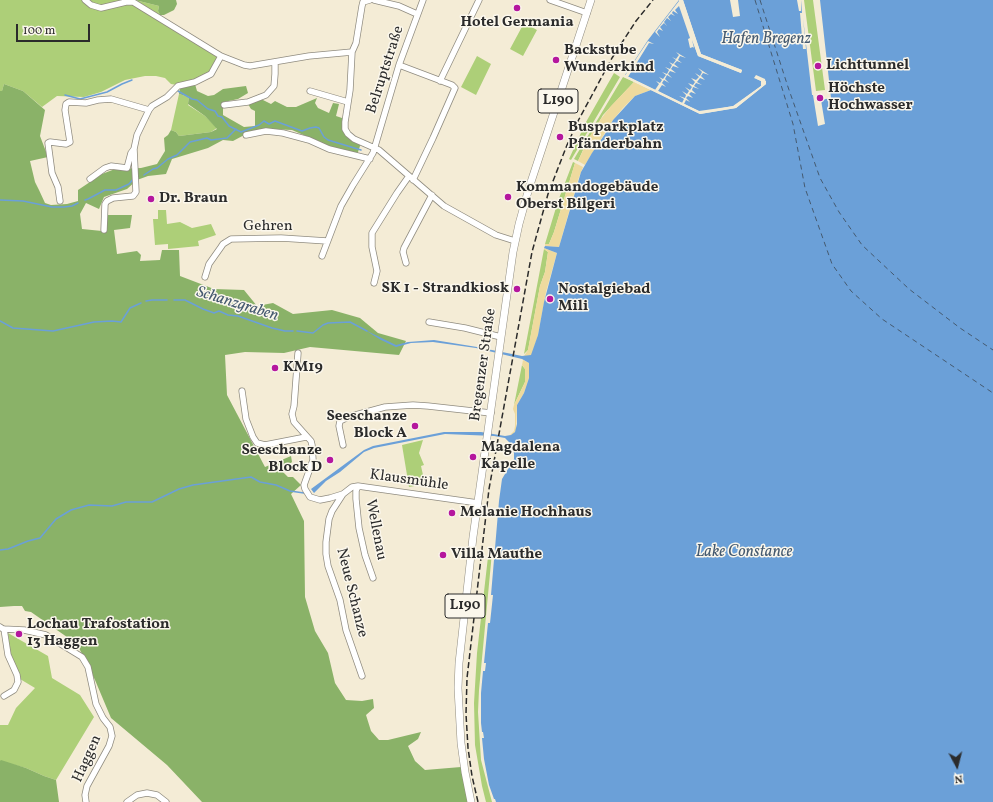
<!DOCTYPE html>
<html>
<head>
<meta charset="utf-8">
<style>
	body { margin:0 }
	#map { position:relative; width:993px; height:802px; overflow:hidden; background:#f4ecd6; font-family:Vollkorn,serif }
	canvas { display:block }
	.north { position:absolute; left:937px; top:746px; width:40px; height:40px; -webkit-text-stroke:3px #fbf7ec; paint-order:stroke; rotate:173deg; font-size:11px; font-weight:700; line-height:16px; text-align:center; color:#2b2b2b }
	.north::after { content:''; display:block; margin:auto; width:14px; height:18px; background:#2b2b2b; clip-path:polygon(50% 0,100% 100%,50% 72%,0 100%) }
	.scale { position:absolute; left:16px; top:24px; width:74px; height:18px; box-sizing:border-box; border:2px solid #2b2b2b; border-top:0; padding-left:5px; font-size:12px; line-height:14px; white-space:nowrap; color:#2b2b2b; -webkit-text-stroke:3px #fbf7ec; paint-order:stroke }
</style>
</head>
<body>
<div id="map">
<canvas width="993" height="802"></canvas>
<div class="north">N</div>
<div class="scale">100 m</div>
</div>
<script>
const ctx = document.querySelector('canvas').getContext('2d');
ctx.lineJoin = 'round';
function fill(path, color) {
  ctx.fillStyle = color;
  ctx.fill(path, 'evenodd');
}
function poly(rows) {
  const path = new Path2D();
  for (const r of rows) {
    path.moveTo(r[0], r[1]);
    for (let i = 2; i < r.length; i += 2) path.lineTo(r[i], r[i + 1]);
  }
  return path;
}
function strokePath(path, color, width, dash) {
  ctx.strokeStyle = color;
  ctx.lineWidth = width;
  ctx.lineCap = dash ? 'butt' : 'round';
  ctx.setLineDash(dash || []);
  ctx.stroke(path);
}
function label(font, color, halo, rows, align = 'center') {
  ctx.font = font + ' Vollkorn,serif';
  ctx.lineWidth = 3;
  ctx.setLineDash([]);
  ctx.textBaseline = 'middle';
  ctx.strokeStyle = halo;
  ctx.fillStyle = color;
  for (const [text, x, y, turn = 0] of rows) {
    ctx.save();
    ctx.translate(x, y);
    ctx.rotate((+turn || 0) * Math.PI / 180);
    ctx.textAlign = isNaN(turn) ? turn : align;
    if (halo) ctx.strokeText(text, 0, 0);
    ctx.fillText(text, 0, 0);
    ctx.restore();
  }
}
fill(poly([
	[0,0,135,0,159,6,158,11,160,15,159,16,218,56,210,71,194,81,177,85,171,84,165,78,156,76,145,76,125,80,101,92,84,97,57,96,42,107,23,91,4,84,2,91,0,91],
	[804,0,813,0,825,90,816,91],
	[524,23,537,30,523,56,510,49],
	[477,56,491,64,476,95,461,87],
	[614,73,620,77,571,160,569,159,586,122],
	[623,77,634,82,603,115,583,150,578,161,574,159],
	[179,94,189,97,188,105,205,116,217,128,211,132,179,136,176,132,171,130],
	[573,162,575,163,554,232,549,244,545,244,558,201],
	[158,210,166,210,167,224,180,222,192,228,211,224,216,235,198,241,199,246,168,249,168,244,155,245,153,219,158,219],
	[544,249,548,252,545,272,540,286,528,350,524,354],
	[522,365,525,369,525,382,514,405],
	[423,440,419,453,424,465,421,466,425,484,409,487,402,445],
	[489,548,492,549,491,563,479,690,478,712,481,760,492,802,486,802,482,786,475,745,474,703,477,653],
	[8,633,48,656,52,678,80,695,94,717,56,780,44,776,26,768,0,761,0,725,8,725,16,708,35,688,20,679,10,654]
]), '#adcf78');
fill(poly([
	[135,0,176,0,177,4,174,10,164,15,160,15,158,11,159,6],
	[4,84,23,91,45,110,40,136,48,157,30,161,35,182,39,190,45,203,51,205,67,204,78,201,78,190,102,174,115,169,141,168,157,164,165,151,164,138,168,135,171,130,176,132,179,136,211,132,217,129,205,116,188,104,189,97,179,94,180,88,195,84,197,91,208,96,214,95,223,89,246,86,248,93,238,99,224,102,223,107,223,115,244,127,255,126,255,111,251,109,248,104,261,99,271,104,275,101,287,107,296,107,317,98,315,103,318,108,329,113,333,103,339,104,336,116,342,118,342,124,348,135,361,143,357,155,326,148,308,137,292,130,271,129,248,133,233,141,223,140,208,148,172,159,166,174,148,176,137,180,127,189,104,197,99,209,86,203,80,214,82,229,102,231,107,215,132,215,130,228,114,230,117,254,137,251,141,255,140,261,160,260,162,250,179,250,180,276,214,289,244,290,257,306,273,303,293,314,332,310,360,318,378,333,406,341,399,355,310,347,284,353,245,352,225,355,227,395,265,467,291,456,292,462,282,471,288,477,293,477,301,485,291,494,304,521,305,597,315,631,328,653,335,683,346,700,362,701,373,699,374,708,366,715,371,731,379,740,388,740,421,732,418,739,408,746,415,761,425,770,461,767,469,802,202,802,167,765,111,718,95,680,77,644,31,612,25,611,22,606,14,606,0,607,0,91,2,91],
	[1,760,26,768,44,776,56,780,59,802,0,802,0,761]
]), '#8ab268');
fill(poly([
	[634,82,651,90,635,96,623,108,613,120,585,165,578,161,590,136,597,124,611,106],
	[575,163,583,167,578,180,559,247,545,246,545,244,549,244,554,232],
	[544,248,557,253,546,292,538,335,532,355,530,356,524,356,528,350,540,286,545,272,548,252,544,249],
	[523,360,529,363,529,378,524,393,517,405,516,430,513,434,509,436,514,431,515,426,515,414,513,409,514,405,525,382,525,369,522,365]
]), '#eeda9e');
fill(poly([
	[679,0,698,56,741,73,742,70,701,54,683,0,730,0,733,17,740,16,738,0,797,0,799,11,801,11,801,0,802,13,800,13,803,49,806,49,803,18,812,95,813,95,818,126,825,124,821,100,831,98,820,0,993,0,993,802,496,802,495,799,494,799,489,785,484,759,482,738,484,738,483,732,482,732,481,723,481,693,483,671,485,671,486,663,484,663,488,623,490,623,493,595,491,595,499,501,502,479,514,459,514,453,511,444,505,438,494,436,445,434,374,448,364,452,340,472,326,481,314,493,311,489,364,450,373,446,444,432,481,432,505,436,511,435,515,432,517,424,517,405,524,393,529,378,529,363,522,359,476,348,433,342,411,343,396,347,381,340,365,330,396,345,408,342,434,340,477,347,522,356,531,355,538,335,544,302,557,253,544,248,545,246,559,247,581,172,592,153,607,131,613,120,635,96,651,90,700,114,736,108,766,84,766,81,755,78,761,81,761,86,733,106,701,112,625,75,648,40]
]), '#6ba0d8');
fill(poly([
	[679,0,683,0,701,54,742,70,741,73,698,56,692,40,694,48,693,47,690,48,688,39,690,38,679,6,675,10,678,14,673,11,672,13,675,16,671,14,668,17,671,21,667,18,664,22,667,26,664,23,660,27,663,31,659,29,657,32,660,37,655,32,679,1],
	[648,41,654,44,649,43,628,77,655,90,659,84,656,81,660,83,662,80,659,77,663,79,666,75,662,72,667,74,669,70,665,67,670,69,672,65,669,62,673,64,676,60,672,57,676,59,679,55,676,52,686,58,680,56,678,60,682,63,677,61,674,64,679,68,673,66,671,69,676,73,670,71,668,74,672,78,667,75,665,79,669,83,664,80,662,83,666,87,662,85,658,91,682,103,684,99,679,96,685,98,686,95,682,91,687,94,689,91,685,87,690,90,692,87,688,83,693,85,695,82,691,78,696,80,699,77,695,73,700,76,702,72,698,68,709,75,703,73,701,76,705,80,700,78,697,82,702,85,696,83,694,86,699,89,693,87,692,90,696,94,691,92,689,94,693,98,688,96,686,98,690,102,686,100,684,104,699,111,734,106,761,86,761,81,754,78,756,75,765,79,766,84,736,108,700,114,624,77]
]), '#f4ecd6');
strokePath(poly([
	[178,91,192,99,197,100,208,109,215,111,218,116,222,117,229,126,241,132,259,125,264,121,269,124,275,121,302,131,310,128,316,127,319,128,324,137,328,140,361,150],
	[65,95,80,99,107,92,122,84,132,80],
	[144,175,153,169,157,168,168,159,177,155,190,142,207,138,211,140,227,138,236,129],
	[0,200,23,201,52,207,64,207,72,206,78,203],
	[85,200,88,199,105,190,116,190,129,184,134,178],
	[174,300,185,300,203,309,214,313,219,311,228,315,238,316,272,328,285,331,293,331],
	[146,301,152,300,167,300],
	[0,321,13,328,53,331,94,322,112,321,121,322,130,308,141,303],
	[297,331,313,333,323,325,328,323,350,322,367,331],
	[0,550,8,549,28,541,40,538,56,519,71,510,89,505,112,506,126,502,152,502,179,489,193,485,251,477,260,482,276,485,290,491,304,493]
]), '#6ba0d8', 1.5);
strokePath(poly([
	[755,0,793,124,805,188,832,264,851,291,882,319,993,393],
	[760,0,788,87,820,178,839,212,862,245,909,289,960,328,993,350]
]), '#455a70', 1, [5, 4]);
const minor = poly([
	[85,0,91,5,101,8,126,2,133,2,221,56,244,65,250,66,309,56,352,52,356,43,362,6,363,2,370,0],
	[374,0,399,6,417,14],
	[550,0,587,13],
	[352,52,350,90,345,122,345,129,348,134,354,139,379,150,444,206,496,235,515,241],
	[399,65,452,85,455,88,433,138,413,180],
	[440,81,479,0],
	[310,91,348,102],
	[224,105,248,102,266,95,274,86,275,74,275,62],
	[246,135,266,131,283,133,309,140,329,149,370,159],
	[90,179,105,168,111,166,127,168,131,153,134,149],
	[60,201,58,187,52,173,48,143,50,142,66,144,70,142,65,110,66,104,69,102,86,103,98,100,111,99,149,110],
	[104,230,105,204,107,201,113,198,133,196,136,192,134,149,137,135,149,110,152,106,167,97,178,86,195,82,211,74,221,56],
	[322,256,341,206,353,185,373,153,399,65,423,0],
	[406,263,403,252,404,248,432,195],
	[205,277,209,264,221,247,223,244,231,239,281,238,327,241],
	[374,283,377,271,372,247,372,233,397,193,409,176],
	[429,322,465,328,501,337],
	[298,353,294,406,292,414,294,422,311,441,312,445,313,460,304,485,305,489,310,497,320,500,330,498,343,494,352,487,358,486,478,503],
	[242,391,246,419,253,437,257,443,265,445,306,437],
	[343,445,339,426,340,421,348,417,385,407,413,405,428,406,491,413],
	[358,486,356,491,356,499,359,528,365,555,373,578],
	[343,494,332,511,329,519,326,542,326,554,328,566,340,600,346,630,362,676],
	[0,627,3,629,24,630,46,635,82,657,88,667,96,704,103,718,110,727,112,736,109,746,87,786,85,795,86,802],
	[4,696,14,690,18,682,17,675,8,655,4,629],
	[127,802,137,795,147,793,157,795,166,802]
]);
const major = poly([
	[471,802,465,772,461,743,458,688,459,663,473,537,513,252,519,224,529,188,591,0]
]);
strokePath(minor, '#908c80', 7);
strokePath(major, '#908c80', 8);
strokePath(minor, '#fff', 5.5);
strokePath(major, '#fff', 7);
strokePath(poly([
	[478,802,472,776,468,748,466,714,467,678,489,489,532,252,548,194,567,145,578,121,612,58,636,21,653,0]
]), '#2b2b2b', 1.5, [6, 3]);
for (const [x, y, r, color] of [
	[517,8,4,"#b5179e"],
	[556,60,4,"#b5179e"],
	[818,66,4,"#b5179e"],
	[820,98,4,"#b5179e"],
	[560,137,4,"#b5179e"],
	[508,197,4,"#b5179e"],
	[151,199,4,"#b5179e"],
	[517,289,4,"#b5179e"],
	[550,299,4,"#b5179e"],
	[275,368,4,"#b5179e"],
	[415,426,4,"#b5179e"],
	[473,457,4,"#b5179e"],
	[330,460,4,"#b5179e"],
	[452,513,4,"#b5179e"],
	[443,555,4,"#b5179e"],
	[19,634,4,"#b5179e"]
]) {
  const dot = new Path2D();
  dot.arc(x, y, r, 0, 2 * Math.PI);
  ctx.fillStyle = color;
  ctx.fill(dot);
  strokePath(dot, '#fbf7ec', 1.5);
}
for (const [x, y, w] of [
	[558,101,40],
	[465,606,40]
]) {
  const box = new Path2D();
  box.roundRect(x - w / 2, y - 12, w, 24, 3);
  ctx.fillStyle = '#fbf7ec';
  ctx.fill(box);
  strokePath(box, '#2b2b2b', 1);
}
label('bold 14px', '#2b2b2b', null, [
	["L190",558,101],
	["L190",465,606]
]);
label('bold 15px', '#2b2b2b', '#fbf7ec', [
	["Hotel Germania",517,23,"center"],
	["Backstube",564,51],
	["Wunderkind",564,68],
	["Lichttunnel",826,66],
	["Höchste",828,89],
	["Hochwasser",828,106],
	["Busparkplatz",568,128],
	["Pfänderbahn",568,145],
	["Kommandogebäude",516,188],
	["Oberst Bilgeri",516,205],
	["Dr. Braun",159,199],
	["SK 1 - Strandkiosk",509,289,"right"],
	["Nostalgiebad",558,290],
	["Mili",558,307],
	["KM19",283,368],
	["Seeschanze",407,417,"right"],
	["Block A",407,434,"right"],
	["Magdalena",481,448],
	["Kapelle",481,465],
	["Seeschanze",322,451,"right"],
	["Block D",322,468,"right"],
	["Melanie Hochhaus",460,513],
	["Villa Mauthe",451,555],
	["Lochau Trafostation",27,625],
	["13 Haggen",27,642]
], 'left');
label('15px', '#2b2b2b', '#fbf7ec', [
	["Belruptstraße",386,70,-72],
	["Gehren",268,227],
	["Bregenzer Straße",484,365,-82],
	["Klausmühle",409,481,8],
	["Wellenau",375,530,79],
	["Neue Schanze",351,593,76],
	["Haggen",88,759,-66]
]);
label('italic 16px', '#455a70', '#fbf7ec', [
	["Hafen Bregenz",766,40],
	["Schanzgraben",237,305,17],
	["Lake Constance",744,553]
]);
</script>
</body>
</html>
